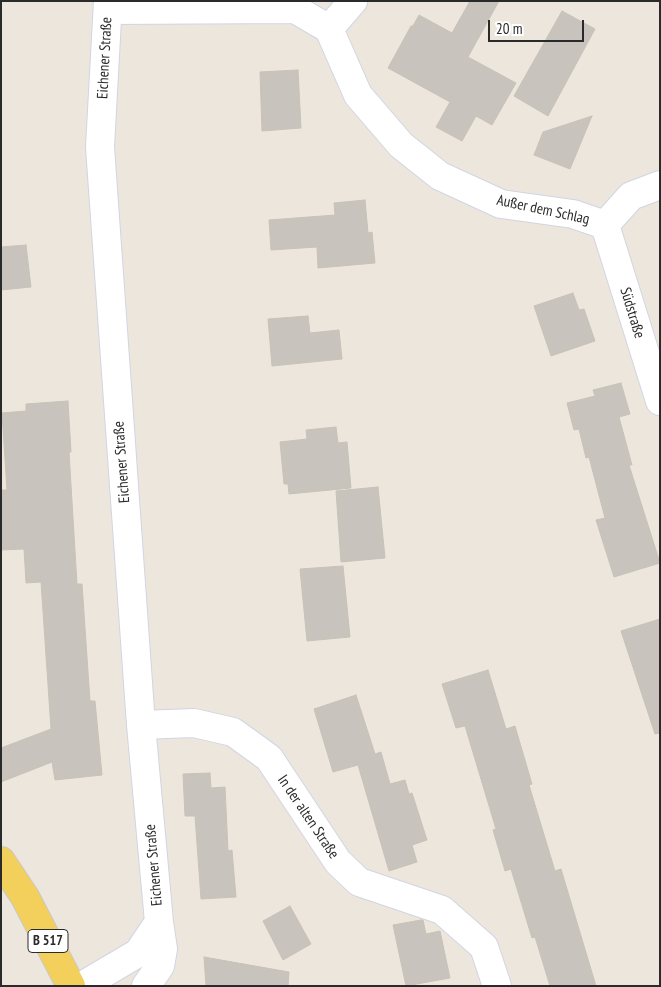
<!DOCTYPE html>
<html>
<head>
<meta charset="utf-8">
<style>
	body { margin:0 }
	#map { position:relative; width:661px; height:987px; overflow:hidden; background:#ede6dc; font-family:"PT Sans Narrow",sans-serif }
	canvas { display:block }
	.frame { position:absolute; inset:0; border:2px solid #2a2a2a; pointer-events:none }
	.scale { position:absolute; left:488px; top:20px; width:96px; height:22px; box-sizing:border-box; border:2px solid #2a2a2a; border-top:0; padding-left:6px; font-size:15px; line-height:18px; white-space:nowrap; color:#2a2a2a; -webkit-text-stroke:4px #fff; paint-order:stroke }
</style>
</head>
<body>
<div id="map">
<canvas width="661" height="987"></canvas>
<div class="frame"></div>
<div class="scale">20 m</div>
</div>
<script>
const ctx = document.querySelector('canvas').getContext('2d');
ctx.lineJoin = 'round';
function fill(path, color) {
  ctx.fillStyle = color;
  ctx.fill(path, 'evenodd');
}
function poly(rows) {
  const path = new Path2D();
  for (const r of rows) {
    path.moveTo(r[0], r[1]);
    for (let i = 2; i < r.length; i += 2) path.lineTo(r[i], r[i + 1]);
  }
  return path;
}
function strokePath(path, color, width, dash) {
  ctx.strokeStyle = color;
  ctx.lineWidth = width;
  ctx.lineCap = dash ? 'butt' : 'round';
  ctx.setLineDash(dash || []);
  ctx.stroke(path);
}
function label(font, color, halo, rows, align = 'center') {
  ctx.font = font + ' "PT Sans Narrow",sans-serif';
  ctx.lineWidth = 5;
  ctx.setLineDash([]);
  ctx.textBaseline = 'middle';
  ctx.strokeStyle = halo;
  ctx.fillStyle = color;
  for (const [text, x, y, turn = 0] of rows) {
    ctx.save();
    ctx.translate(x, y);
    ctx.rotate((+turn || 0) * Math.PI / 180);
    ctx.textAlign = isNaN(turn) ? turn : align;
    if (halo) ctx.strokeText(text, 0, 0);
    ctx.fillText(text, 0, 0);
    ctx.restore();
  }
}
const building = poly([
	[470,1,499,1,468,57,516,83,492,125,476,116,462,141,436,127,450,102,388,68,411,26,413,26,419,15,452,33,470,1],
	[562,11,595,29,548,116,514,96,562,11],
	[298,70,301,128,262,131,260,72,298,70],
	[592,116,570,169,534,155,543,132,592,116],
	[365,200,368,233,372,232,375,263,318,268,317,247,271,250,269,220,335,215,334,203,365,200],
	[26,245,31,287,1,290,1,247,26,245],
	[573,293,579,310,584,309,595,341,551,356,534,306,573,293],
	[308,316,310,333,339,330,342,359,272,366,268,319,308,316],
	[621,383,630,414,619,417,632,465,629,465,660,563,614,577,596,520,605,518,589,457,586,458,579,429,574,430,567,403,595,396,593,390,621,383],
	[68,401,71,452,69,452,77,584,82,584,90,701,95,701,102,775,55,780,52,762,1,782,1,748,51,729,41,582,26,583,24,549,1,550,1,490,7,490,2,413,26,411,26,404,68,401],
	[336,427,338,443,347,442,351,488,289,494,288,484,284,484,280,442,307,439,306,430,336,427],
	[378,487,385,558,341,562,336,491,378,487],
	[343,566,350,637,307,641,300,569,343,566],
	[660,619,660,733,655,734,621,631,660,619],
	[488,670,506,729,515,726,532,784,529,785,555,871,561,869,596,986,550,986,535,937,532,938,511,869,505,871,493,830,496,829,465,726,456,728,442,684,488,670],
	[356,695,375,754,381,752,390,784,405,780,409,794,412,793,427,840,412,845,417,862,389,871,358,765,333,772,314,709,356,695],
	[210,773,211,788,225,787,228,851,232,850,236,897,201,899,195,816,185,816,183,774,210,773],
	[290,906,311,944,283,960,263,921,290,906],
	[421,920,423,920,426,934,440,931,450,978,406,986,393,925,421,920],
	[204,957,289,972,288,986,206,986,204,957]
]);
fill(building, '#c8c3bc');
strokePath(building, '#c8c2b6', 1);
const minor = poly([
	[108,1,100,147,141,725,159,922,163,949,160,966,146,986],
	[108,10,295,9,329,29,358,95,401,145,440,176,501,204,573,214,605,225,631,196,660,185],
	[329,29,353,1],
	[605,225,660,401],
	[141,725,194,723,233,732,269,758,338,862,359,882,442,910,484,947,497,986],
	[82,986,138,953,159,922]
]);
const major = poly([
	[1,861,25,897,71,986]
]);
strokePath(minor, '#d1d5e3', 30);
strokePath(major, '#c8c8c8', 30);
strokePath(minor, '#fff', 28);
strokePath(major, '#f3d05b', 28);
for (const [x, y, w] of [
	[48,941,40]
]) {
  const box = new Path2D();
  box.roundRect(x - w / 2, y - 11.5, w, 23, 4);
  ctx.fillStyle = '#fff';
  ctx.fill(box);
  strokePath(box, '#2a2a2a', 1);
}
label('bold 14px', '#2a2a2a', null, [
	["B 517",48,941]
]);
label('15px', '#2a2a2a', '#fff', [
	["Eichener Straße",105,58,-87],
	["Außer dem Schlag",543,210,12],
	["Südstraße",632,313,73],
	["Eichener Straße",122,462,-94],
	["In der alten Straße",308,817,56],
	["Eichener Straße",154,865,-95]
]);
</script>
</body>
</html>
